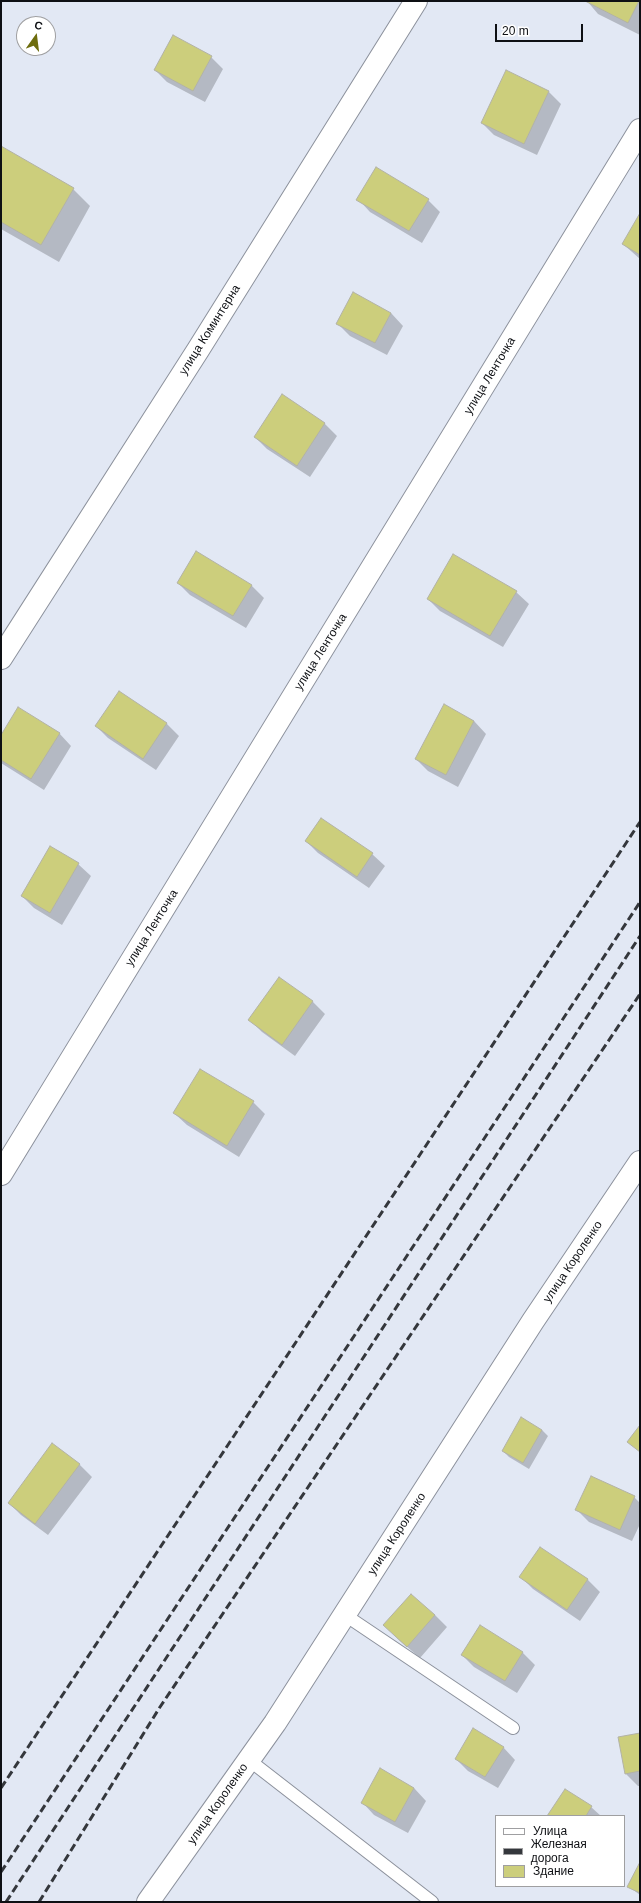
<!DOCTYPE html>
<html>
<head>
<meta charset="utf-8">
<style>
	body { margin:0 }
	#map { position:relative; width:641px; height:1903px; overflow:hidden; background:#e2e8f4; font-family:Helvetica,sans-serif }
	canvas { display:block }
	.frame { position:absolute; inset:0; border:2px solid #0e1014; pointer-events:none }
	.legend { position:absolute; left:495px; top:1815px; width:130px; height:72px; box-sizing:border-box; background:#fff; border:1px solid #9f9fa1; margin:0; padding:5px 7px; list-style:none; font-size:12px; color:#0e1014 }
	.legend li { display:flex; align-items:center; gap:8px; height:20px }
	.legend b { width:20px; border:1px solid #9f9fa1 }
	.north { position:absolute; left:16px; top:16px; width:40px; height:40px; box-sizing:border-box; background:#fff; border:1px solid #9f9fa1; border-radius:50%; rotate:14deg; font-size:11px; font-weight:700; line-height:16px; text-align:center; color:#0e1014 }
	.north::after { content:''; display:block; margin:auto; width:14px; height:18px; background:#6e6d0e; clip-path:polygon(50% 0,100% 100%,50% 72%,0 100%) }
	.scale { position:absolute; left:495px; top:24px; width:88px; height:18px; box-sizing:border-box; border:2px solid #0e1014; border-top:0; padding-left:5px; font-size:12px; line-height:14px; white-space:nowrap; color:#0e1014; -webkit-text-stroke:3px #fff; paint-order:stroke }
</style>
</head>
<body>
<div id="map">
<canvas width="641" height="1903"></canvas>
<div class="frame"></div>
<ul class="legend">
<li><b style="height:5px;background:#fff"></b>Улица</li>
<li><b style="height:5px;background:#34373c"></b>Железная дорога</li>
<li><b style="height:11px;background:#ccce7c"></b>Здание</li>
</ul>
<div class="north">С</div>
<div class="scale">20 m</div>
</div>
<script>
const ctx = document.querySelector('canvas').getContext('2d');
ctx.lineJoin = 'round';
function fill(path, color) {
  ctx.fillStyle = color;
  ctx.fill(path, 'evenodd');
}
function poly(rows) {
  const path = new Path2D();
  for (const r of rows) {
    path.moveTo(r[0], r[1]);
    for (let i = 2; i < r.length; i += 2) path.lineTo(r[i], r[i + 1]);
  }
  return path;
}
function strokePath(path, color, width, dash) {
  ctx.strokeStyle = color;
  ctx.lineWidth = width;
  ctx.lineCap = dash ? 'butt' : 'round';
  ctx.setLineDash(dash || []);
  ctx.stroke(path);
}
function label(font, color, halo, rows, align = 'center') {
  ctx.font = font + ' Helvetica,sans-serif';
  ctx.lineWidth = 3;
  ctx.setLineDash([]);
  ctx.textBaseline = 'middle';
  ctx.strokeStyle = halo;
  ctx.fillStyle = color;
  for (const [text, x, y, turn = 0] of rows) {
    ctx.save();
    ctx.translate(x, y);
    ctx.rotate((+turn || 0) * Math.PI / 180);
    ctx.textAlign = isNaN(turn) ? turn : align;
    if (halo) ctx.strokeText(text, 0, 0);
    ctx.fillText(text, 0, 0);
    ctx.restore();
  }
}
fill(poly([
	[587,1,640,1,640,35,598,14],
	[211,57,223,69,205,102,167,82,155,70],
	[506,72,549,92,561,104,537,155,494,135,482,123],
	[1,147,73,189,90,206,59,262,1,229],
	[358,199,428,200,440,212,422,243,370,212],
	[640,215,640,259,623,244],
	[391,313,403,326,387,355,350,336,338,324],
	[324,423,337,436,310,477,267,449,255,437],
	[178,583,251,585,264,598,246,628,190,595],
	[516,592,529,604,503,647,440,611,428,599],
	[119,693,167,724,179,736,156,770,108,738,96,726],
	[444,706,474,721,486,734,458,787,428,771,416,759],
	[59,733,71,746,44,790,1,763,1,737],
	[321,819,372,854,385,866,369,888,318,853,306,841],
	[50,847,78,864,91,876,62,925,34,908,22,896],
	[279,979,313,1002,325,1014,295,1056,262,1032,250,1020],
	[253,1102,265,1114,239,1157,187,1125,174,1113],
	[542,1430,548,1436,529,1469,509,1457,503,1451],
	[79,1464,92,1477,48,1535,21,1515,9,1503],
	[634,1497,640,1503,640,1524,632,1541,589,1522,576,1509],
	[540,1548,588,1580,600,1592,580,1621,533,1589,521,1577],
	[435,1615,447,1627,420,1658,397,1638],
	[522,1652,535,1665,517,1693,474,1667,462,1655],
	[640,1734,640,1786,638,1786,626,1774,619,1738],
	[503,1747,515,1760,498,1788,468,1771,456,1759],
	[380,1770,414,1788,426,1801,408,1833,374,1815,362,1802],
	[591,1807,601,1816,548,1816],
	[640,1864,640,1895,628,1886]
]), '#0003');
const building = poly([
	[585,1,639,1,628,23,585,1],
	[173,35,212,56,193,91,154,70,173,35],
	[506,70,549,91,524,144,481,123,506,70],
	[1,146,74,188,41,245,1,222,1,146],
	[376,167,429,199,409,231,356,200,376,167],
	[640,213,640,255,622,244,640,213],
	[353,292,391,313,375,343,336,324,353,292],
	[282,394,325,423,297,466,254,437,282,394],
	[196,551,252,585,233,616,177,583,196,551],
	[453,554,517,591,490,636,427,599,453,554],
	[119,691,167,723,143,759,95,726,119,691],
	[444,704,474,721,446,775,415,759,444,704],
	[18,707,60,733,31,779,1,760,1,735,18,707],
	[321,818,373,853,357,877,305,841,321,818],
	[50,846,79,863,50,913,21,896,50,846],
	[279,977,313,1001,282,1045,248,1020,279,977],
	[200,1069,254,1101,227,1146,173,1113,200,1069],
	[521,1417,542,1430,523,1463,502,1451,521,1417],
	[640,1425,640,1452,627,1442,640,1425],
	[52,1443,80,1464,35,1524,8,1503,52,1443],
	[591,1476,635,1496,620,1530,575,1510,591,1476],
	[540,1547,588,1579,567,1610,519,1577,540,1547],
	[411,1594,435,1615,407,1647,383,1625,411,1594],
	[480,1625,523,1652,505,1681,461,1655,480,1625],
	[473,1728,504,1747,485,1777,455,1759,473,1728],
	[640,1733,640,1771,625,1774,618,1737,640,1733],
	[380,1768,414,1788,395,1822,361,1803,380,1768],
	[565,1789,592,1806,586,1816,547,1816,565,1789],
	[640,1862,640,1893,627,1887,640,1862]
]);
fill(building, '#ccce7c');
strokePath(building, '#b2b2a6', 1);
const lane = poly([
	[345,1615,513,1728],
	[249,1760,432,1902]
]);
const street = poly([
	[1,658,198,350,416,1],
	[148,1902,275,1723,533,1321,640,1162]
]);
const secondary = poly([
	[1,1174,640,130]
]);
strokePath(lane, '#8c919c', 14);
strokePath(street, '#8c919c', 24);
strokePath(secondary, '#8c919c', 24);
strokePath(lane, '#fff', 12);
strokePath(street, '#fff', 22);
strokePath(secondary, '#fff', 22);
strokePath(poly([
	[1,1788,640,822],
	[1,1872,640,902],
	[6,1902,640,936],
	[39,1902,160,1707,640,994]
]), '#34373c', 3, [8, 4]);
label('12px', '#0e1014', '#fff', [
	["улица Коминтерна",210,330,-58],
	["улица Ленточка",490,376,-59],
	["улица Ленточка",321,652,-58],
	["улица Ленточка",152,928,-58],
	["улица Короленко",573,1262,-56],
	["улица Короленко",397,1534,-57],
	["улица Короленко",218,1804,-55]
]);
</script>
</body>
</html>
